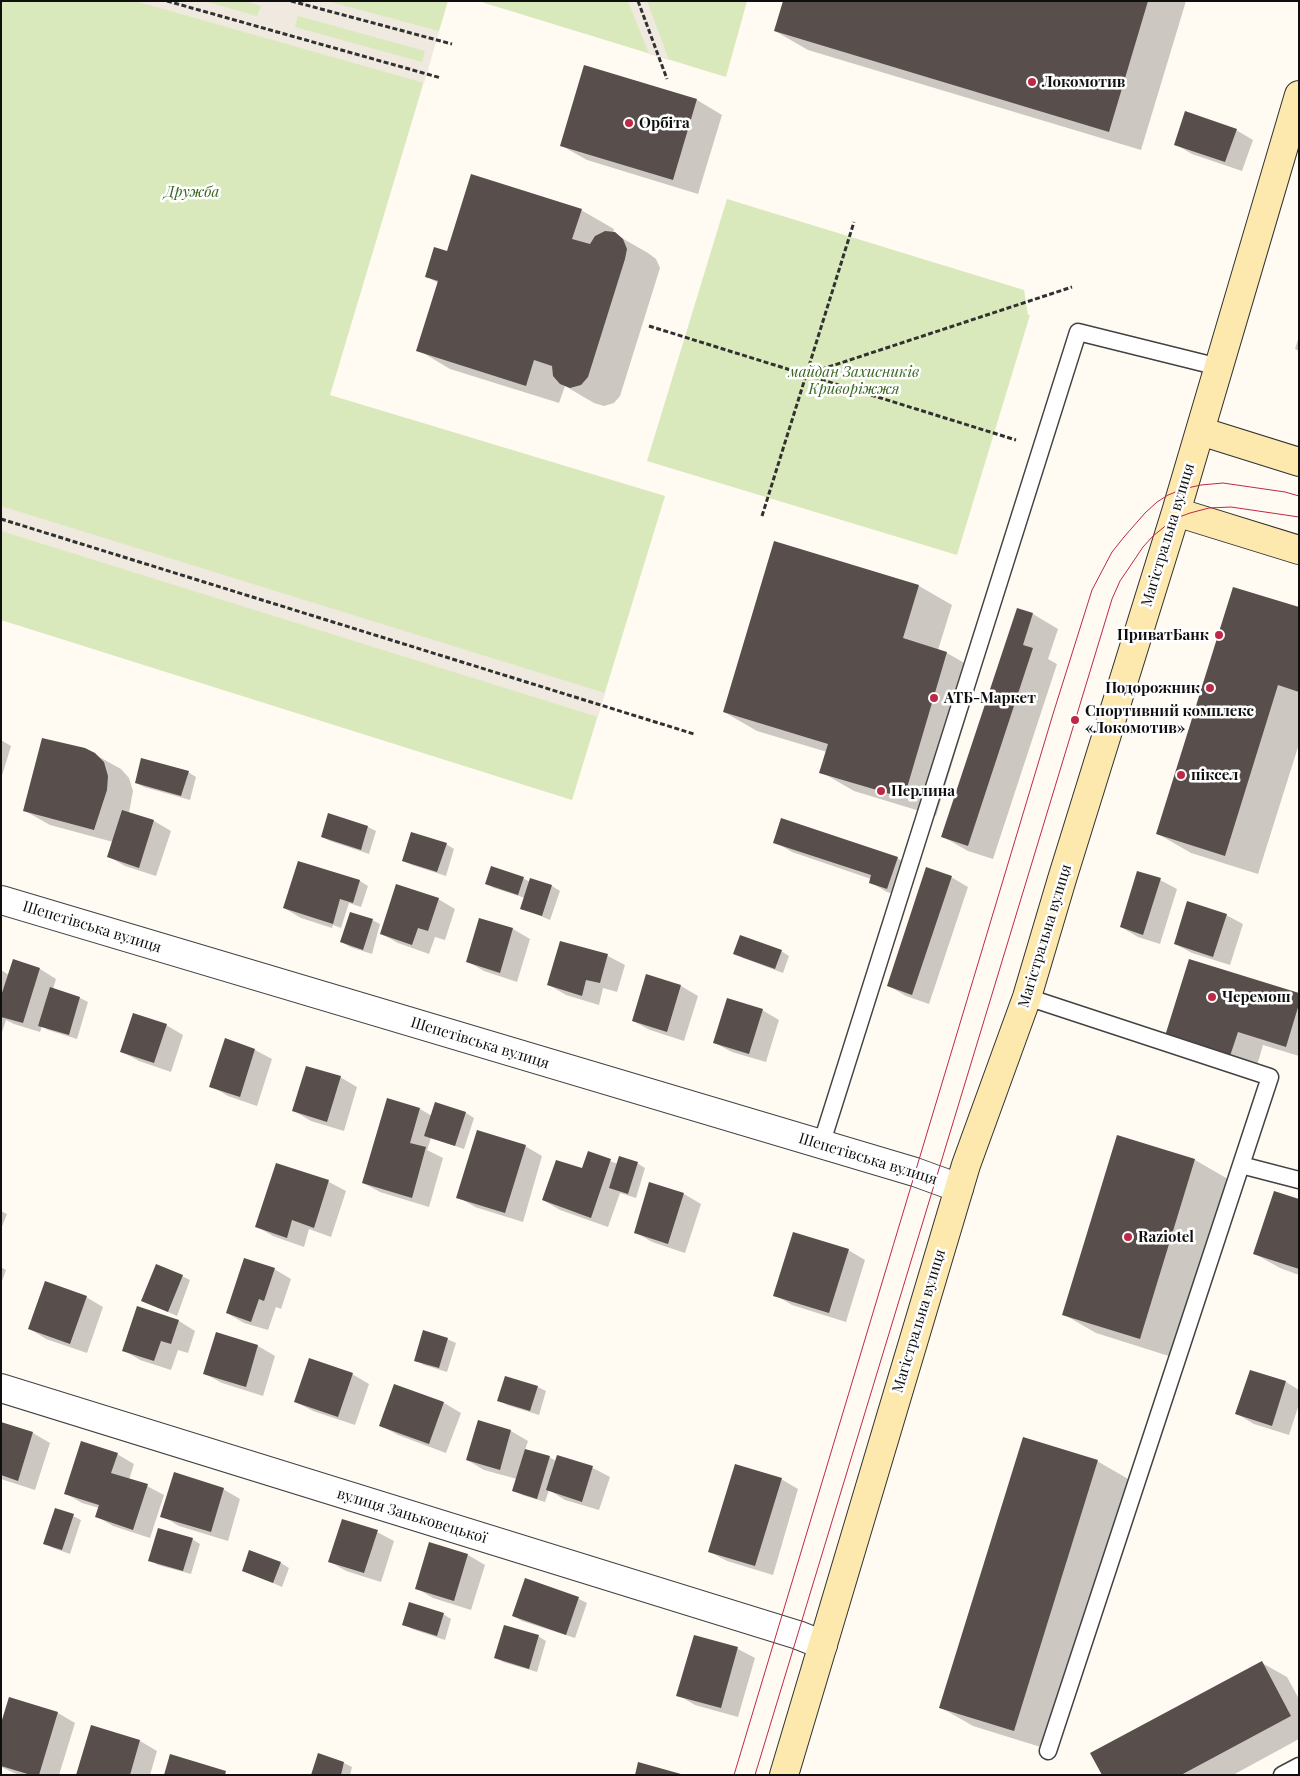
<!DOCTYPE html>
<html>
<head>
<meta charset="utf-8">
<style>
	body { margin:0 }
	#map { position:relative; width:1300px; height:1776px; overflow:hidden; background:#fffaf2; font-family:"Playfair Display",serif }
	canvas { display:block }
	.frame { position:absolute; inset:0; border:2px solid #0f0f0f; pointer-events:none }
</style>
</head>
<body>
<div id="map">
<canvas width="1300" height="1776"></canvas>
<div class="frame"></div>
</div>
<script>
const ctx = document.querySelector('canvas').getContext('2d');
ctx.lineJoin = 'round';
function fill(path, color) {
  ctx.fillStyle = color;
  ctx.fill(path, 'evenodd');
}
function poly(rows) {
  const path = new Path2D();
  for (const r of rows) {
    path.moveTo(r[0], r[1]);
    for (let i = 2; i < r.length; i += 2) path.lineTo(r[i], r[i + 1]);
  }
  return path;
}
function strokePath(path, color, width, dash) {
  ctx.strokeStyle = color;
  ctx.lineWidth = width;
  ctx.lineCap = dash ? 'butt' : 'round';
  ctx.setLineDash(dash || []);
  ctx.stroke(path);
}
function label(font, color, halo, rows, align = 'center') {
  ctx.font = font + ' "Playfair Display",serif';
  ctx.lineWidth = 5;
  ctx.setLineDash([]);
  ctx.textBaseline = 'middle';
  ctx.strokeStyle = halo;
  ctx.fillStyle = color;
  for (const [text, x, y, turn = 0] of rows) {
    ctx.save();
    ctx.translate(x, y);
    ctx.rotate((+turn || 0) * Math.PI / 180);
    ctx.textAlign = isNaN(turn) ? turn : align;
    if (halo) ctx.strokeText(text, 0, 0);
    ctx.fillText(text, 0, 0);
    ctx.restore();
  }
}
fill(poly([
	[1,1,448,1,330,395,665,496,572,800,1,620],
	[478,1,747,1,726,77],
	[727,199,1024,290,1028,315,1030,315,957,555,647,461]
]), '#dae9bb');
fill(poly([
	[135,1,204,1,257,16,261,6,245,1,327,1,439,31,424,83],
	[298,16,425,51,422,62,295,27],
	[628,1,647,1,669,60,649,54],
	[1,506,605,693,598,717,1,531]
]), '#efe9e0');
fill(poly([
	[784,1,1186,1,1141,150,808,50,775,31],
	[585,67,697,100,722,115,698,194,587,160,562,146],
	[1236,130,1253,140,1242,171,1192,154,1175,144],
	[581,210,614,229,613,233,648,253,656,259,660,268,620,396,614,403,604,406,594,403,565,386,559,403,450,369,418,350,438,283,426,276,448,253],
	[1299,336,1299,351,1295,349],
	[775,542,919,586,952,605,938,650,947,653,980,672,936,816,854,791,821,772,827,752,757,731,724,712],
	[1299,608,1299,744,1258,874,1191,853,1158,834],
	[1018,610,1033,614,1058,629,1048,659,1057,664,993,859,968,851,943,837],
	[1,740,11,746,1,779],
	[94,754,121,769,129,778,133,791,129,813,154,821,171,831,156,876,125,866,108,856,113,842,50,825,25,811],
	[188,772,196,777,190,800,144,787,136,783],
	[329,814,368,827,376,831,369,854,330,841,322,837],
	[775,842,897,858,914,868,905,897,887,892,870,882,871,879,792,852],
	[446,844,454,849,446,876,412,865,403,861],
	[298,862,360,881,368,886,361,907,349,903,341,928,333,925,332,928,301,918,284,908],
	[951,877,968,887,929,1004,906,996,889,986],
	[523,878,530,882,531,879,552,886,560,891,550,920,521,908,525,898,494,888,486,884],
	[1160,880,1177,889,1160,944,1138,937,1121,927],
	[438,899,455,909,445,940,435,937,429,954,398,943,381,934],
	[1226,915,1243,924,1230,965,1192,953,1175,944],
	[480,919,513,929,530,939,517,982,484,971,467,961],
	[372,920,380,924,372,954,350,947,342,942],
	[561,942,608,956,625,965,617,992,603,988,599,1005,566,995,549,985],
	[781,951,789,956,783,973,743,958,734,953],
	[40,969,56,979,53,989,80,998,88,1002,77,1039,48,1030,42,1026,40,1032,14,1024,6,1020,1,1035,1,970,9,975],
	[681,986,698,996,684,1041,650,1030,633,1021],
	[1299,995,1299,1056,1263,1045,1256,1069,1192,1050],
	[762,1010,779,1020,766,1062,732,1052,715,1043],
	[166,1025,183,1035,171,1072,139,1061,122,1052],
	[255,1050,272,1059,257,1106,228,1096,211,1086],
	[340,1077,357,1087,344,1131,311,1121,294,1111],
	[388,1100,420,1109,432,1116,466,1113,474,1118,464,1149,431,1138,427,1150,443,1158,429,1207,380,1192,363,1183],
	[1118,1136,1195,1160,1228,1179,1172,1357,1096,1333,1063,1314],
	[525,1146,542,1156,523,1222,475,1207,458,1197],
	[588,1153,618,1164,637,1163,645,1168,636,1198,620,1193,608,1227,560,1210,543,1200,582,1170],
	[276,1165,329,1182,346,1191,331,1237,309,1229,304,1247,273,1236,256,1226],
	[650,1184,684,1194,701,1204,685,1253,652,1242,635,1232],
	[1299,1201,1299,1275,1280,1268,1255,1254],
	[1,1211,7,1214,1,1229],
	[848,1250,865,1260,846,1322,792,1305,775,1295],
	[1,1267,6,1270,1,1284],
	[274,1269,291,1279,281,1309,276,1307,268,1330,244,1323,227,1313],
	[182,1276,190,1280,177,1316,143,1301],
	[86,1297,103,1307,87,1353,46,1339,30,1329],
	[179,1321,195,1331,188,1353,178,1350,171,1370,140,1360,123,1350],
	[217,1334,258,1346,275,1356,263,1396,222,1383,205,1374],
	[447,1339,456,1343,447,1372,424,1365,416,1360],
	[352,1374,369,1384,355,1425,313,1411,296,1402],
	[1286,1382,1299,1390,1299,1404,1289,1435,1254,1424,1237,1414],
	[538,1387,546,1391,539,1415,507,1405,499,1400],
	[444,1403,461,1413,446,1453,398,1435,381,1426],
	[479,1422,511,1431,528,1441,525,1450,549,1457,556,1461,593,1468,610,1477,599,1510,565,1500,549,1490,545,1502,522,1495,514,1490,517,1479,484,1470,467,1460],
	[1,1423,33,1433,50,1443,35,1490,1,1479],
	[117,1454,134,1464,129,1480,147,1486,164,1495,150,1538,113,1526,96,1516,99,1508,82,1503,65,1493],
	[1097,1461,1130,1480,1047,1749,973,1726,940,1707],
	[781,1479,798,1489,773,1575,727,1561,710,1552],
	[223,1489,240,1499,228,1541,179,1526,162,1516],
	[73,1516,81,1520,70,1554,53,1548,45,1543],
	[377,1532,394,1541,381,1582,346,1571,329,1561],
	[192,1539,200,1544,191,1574,158,1565,150,1560],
	[430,1544,468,1555,485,1565,471,1610,433,1598,416,1588],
	[281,1563,289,1568,282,1587,243,1570],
	[526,1580,579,1599,587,1603,575,1638,522,1621,513,1616],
	[443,1614,451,1619,445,1640,412,1629,404,1624],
	[538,1636,546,1641,537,1672,503,1662,495,1657],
	[695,1636,738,1649,755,1658,738,1717,695,1705,678,1695],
	[1262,1663,1287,1677,1299,1699,1299,1739,1233,1775,1103,1775],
	[10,1699,58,1713,75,1723,59,1775,19,1775,1,1767,1,1728],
	[140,1741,157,1751,150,1775,77,1775],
	[319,1755,344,1763,352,1767,350,1775,313,1775]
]), '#0003');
fill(poly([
	[783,1,1148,1,1109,132,774,31],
	[584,65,697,99,673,180,560,146],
	[1185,111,1237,129,1225,162,1174,145],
	[471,174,582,209,572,239,590,244,595,236,605,231,615,232,623,239,627,249,625,259,588,377,581,385,570,388,560,384,553,376,552,366,534,360,526,386,416,351,438,281,425,277,434,247,447,251],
	[774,541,919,585,903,638,947,652,904,798,819,773,828,744,723,712],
	[1233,587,1299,607,1299,692,1278,685,1225,856,1156,834],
	[1017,608,1033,613,1023,645,1033,648,968,846,941,837],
	[42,738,85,748,95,753,104,762,108,776,107,790,94,830,23,811],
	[141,758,189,771,181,796,135,783],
	[122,810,154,820,139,868,107,857],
	[328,813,368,826,361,850,321,837],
	[781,818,898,857,887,889,869,883,871,875,773,843],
	[411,832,447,843,437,872,402,861],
	[298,861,360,880,353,903,340,899,333,924,283,908],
	[491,866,524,877,518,895,485,884],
	[926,867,952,876,912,995,887,986],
	[1137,871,1161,878,1143,935,1120,927],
	[530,878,552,885,542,916,520,909],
	[396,884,439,898,428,931,418,928,412,945,380,934],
	[1187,901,1227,914,1213,957,1174,944],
	[350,912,373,919,363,950,340,942],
	[479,918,513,928,500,973,466,962],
	[740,935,782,950,775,969,733,954],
	[560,941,608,954,600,983,586,980,582,996,547,985],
	[13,959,40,968,23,1023,1,1017,1,996],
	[1189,959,1299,993,1299,1004,1286,1047,1238,1032,1230,1056,1165,1036],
	[646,974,681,985,667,1032,632,1021],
	[50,987,80,997,69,1035,38,1026],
	[727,998,763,1009,749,1054,713,1043],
	[133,1013,167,1024,154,1063,120,1052],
	[225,1038,255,1049,240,1097,209,1087],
	[306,1066,341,1076,327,1122,292,1111],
	[387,1098,420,1108,410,1143,426,1147,412,1198,362,1183],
	[435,1102,466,1112,455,1146,424,1136],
	[477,1130,526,1145,505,1213,456,1198],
	[1117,1135,1195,1159,1140,1339,1062,1315],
	[588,1151,611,1159,591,1218,542,1200,556,1160,582,1168],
	[619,1156,638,1162,628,1194,609,1188],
	[276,1163,329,1180,314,1228,292,1220,287,1238,255,1227],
	[649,1182,684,1193,668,1244,634,1233],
	[1274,1191,1299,1199,1299,1269,1253,1254],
	[793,1232,849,1249,829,1313,773,1296],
	[244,1258,275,1268,264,1301,259,1299,251,1322,226,1313],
	[156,1264,183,1275,168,1312,141,1301],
	[45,1281,87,1296,70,1344,28,1329],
	[137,1306,179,1320,171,1344,161,1341,154,1361,122,1351],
	[423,1330,448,1338,439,1368,414,1361],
	[216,1332,258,1345,246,1387,203,1374],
	[309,1358,353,1373,338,1417,294,1402],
	[1250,1370,1286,1381,1272,1426,1235,1414],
	[505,1376,538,1386,530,1411,497,1401],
	[394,1384,444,1402,429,1444,379,1426],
	[478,1420,511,1430,500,1470,466,1460],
	[1,1422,33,1432,18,1481,1,1475],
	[1023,1437,1098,1460,1014,1731,939,1708],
	[81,1441,118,1453,111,1473,148,1484,133,1530,95,1517,99,1505,64,1494],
	[525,1449,550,1456,537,1499,512,1491],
	[557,1455,593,1466,582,1502,546,1490],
	[735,1464,782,1478,755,1566,708,1552],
	[174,1472,224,1488,211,1532,160,1517],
	[55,1508,74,1514,62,1550,43,1544],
	[342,1519,378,1530,364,1573,328,1562],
	[158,1528,193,1538,183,1571,148,1561],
	[429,1542,468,1554,454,1601,415,1589],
	[249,1550,281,1562,273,1583,242,1571],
	[525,1578,579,1597,566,1635,512,1616],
	[409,1602,444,1613,437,1636,402,1625],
	[504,1625,539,1635,529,1669,494,1658],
	[694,1635,738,1647,721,1708,676,1696],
	[1262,1661,1291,1716,1181,1775,1102,1775,1090,1753],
	[9,1697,58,1712,39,1775,31,1775,1,1766,1,1723],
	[91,1725,140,1740,130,1775,76,1775],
	[318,1753,344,1762,341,1775,311,1775],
	[170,1754,226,1771,225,1775,164,1775],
	[638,1762,681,1774,681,1775,635,1775]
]), '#584e4c');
const lane = poly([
	[1027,997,1270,1077,1048,1751],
	[821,1145,1078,332,1219,367],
	[1241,1165,1299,1180],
	[1282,1775,1299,1766]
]);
const street = poly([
	[1,900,915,1172,959,1188],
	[1,1388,798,1635,823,1645]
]);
const secondary = poly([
	[1200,431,1299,462],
	[1176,512,1299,550],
	[784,1775,966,1165,1027,997,1062,879,1176,512,1299,95]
]);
strokePath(lane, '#424242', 19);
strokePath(street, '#424242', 30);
strokePath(secondary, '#313131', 30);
strokePath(poly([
	[167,1,441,78],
	[291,1,452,44],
	[638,1,667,79],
	[649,326,1016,440],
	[807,374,1072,287],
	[762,516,854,222],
	[1,519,694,734]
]), '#313131', 3, [5, 2.5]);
strokePath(lane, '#fff', 16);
strokePath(street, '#fff', 28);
strokePath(secondary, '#fde8ae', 28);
strokePath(poly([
	[734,1775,1053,714,1092,590,1112,552,1124,537,1145,513,1157,502,1168,495,1183,489,1201,485,1223,483,1285,492,1299,496],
	[755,1775,1112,599,1120,581,1143,547,1153,536,1174,519,1190,513,1209,508,1231,507,1299,517]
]), '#bd2947', 1);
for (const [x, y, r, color] of [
	[1032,82,5,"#bd2947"],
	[629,123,5,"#bd2947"],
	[1219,635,5,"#bd2947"],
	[1210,688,5,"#bd2947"],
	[934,698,5,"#bd2947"],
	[1075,720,5,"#bd2947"],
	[1181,775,5,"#bd2947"],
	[881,791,5,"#bd2947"],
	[1212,997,5,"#bd2947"],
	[1128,1237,5,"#bd2947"]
]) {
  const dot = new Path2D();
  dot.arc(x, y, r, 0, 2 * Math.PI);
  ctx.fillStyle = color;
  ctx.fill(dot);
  strokePath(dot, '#fff', 2);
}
label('bold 15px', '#0f0f0f', '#fff', [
	["Локомотив",1042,82],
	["Орбіта",639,123],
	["ПриватБанк",1209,635,"right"],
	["Подорожник",1200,688,"right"],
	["АТБ-Маркет",944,698],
	["Спортивний комплекс",1085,711],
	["«Локомотив»",1085,728],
	["піксел",1191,775],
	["Перлина",891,791],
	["Черемош",1222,997],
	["Raziotel",1138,1237]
], 'left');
label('italic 15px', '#396620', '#fff', [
	["Дружба",192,192],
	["майдан Захисників",854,372],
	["Криворіжжя",854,389]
]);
label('15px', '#0f0f0f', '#fff', [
	["Магістральна вулиця",1168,535,-73],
	["Шепетівська вулиця",92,927,17],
	["Магістральна вулиця",1045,936,-73],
	["Шепетівська вулиця",480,1043,17],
	["Шепетівська вулиця",868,1159,17],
	["Магістральна вулиця",919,1321,-73],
	["вулиця Заньковецької",412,1516,17]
]);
</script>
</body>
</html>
